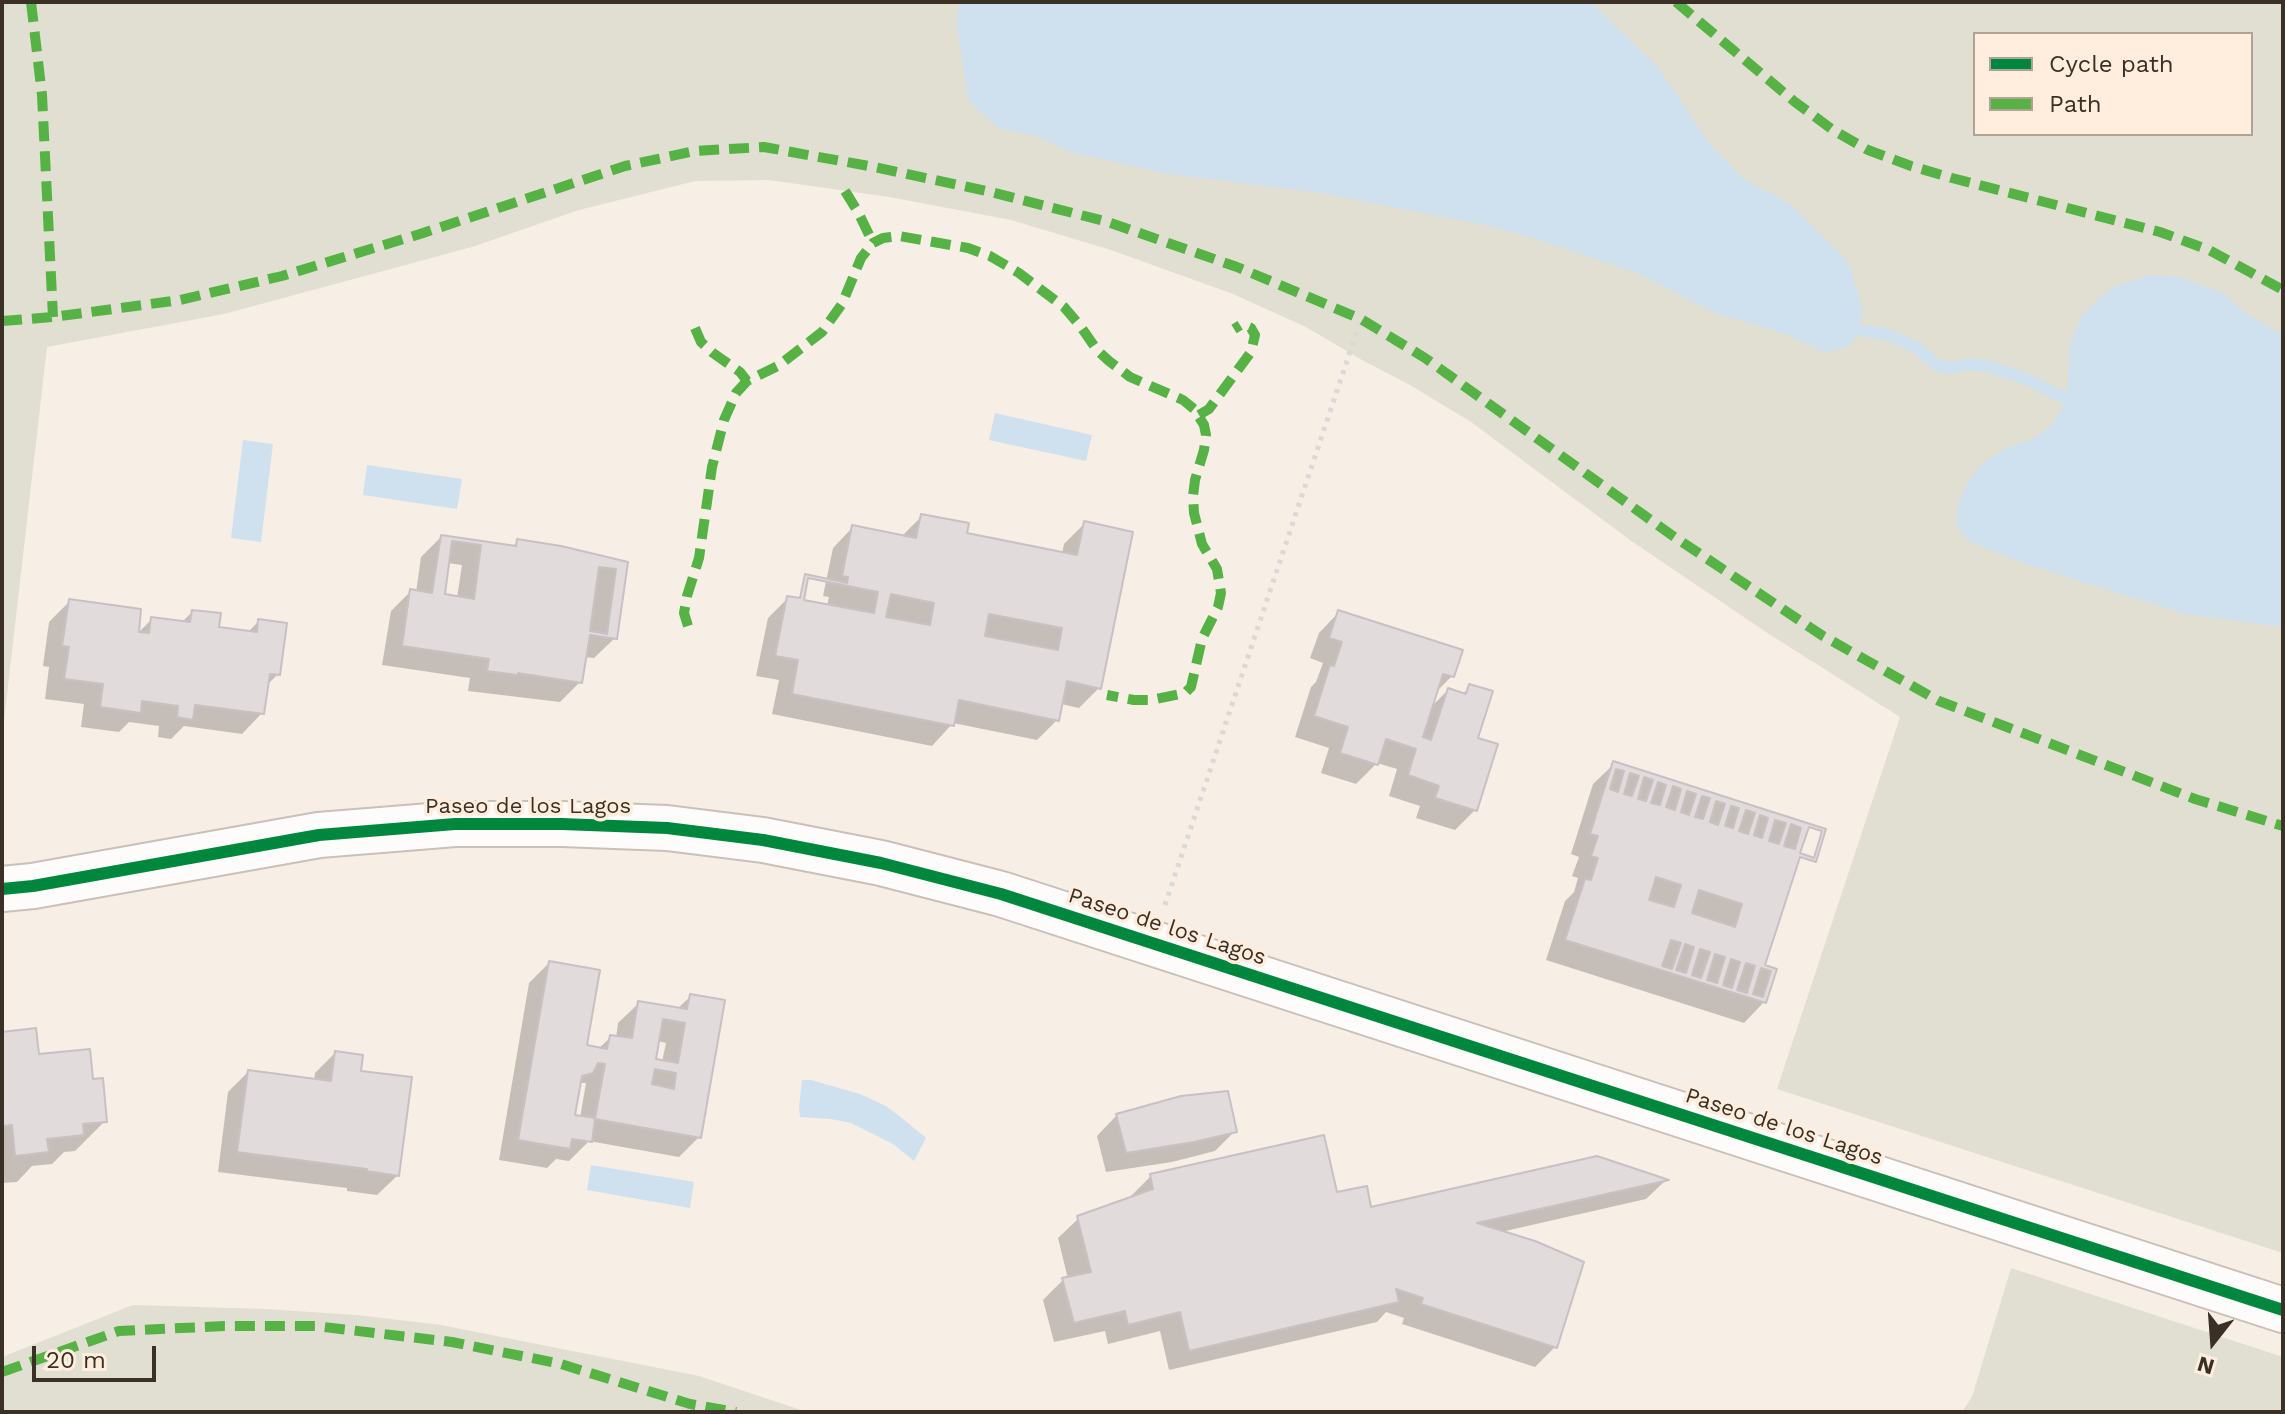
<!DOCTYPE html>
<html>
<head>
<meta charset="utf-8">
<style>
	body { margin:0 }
	#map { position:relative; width:2285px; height:1414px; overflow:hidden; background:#f7eee6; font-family:"Work Sans",sans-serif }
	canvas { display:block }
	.frame { position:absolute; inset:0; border:4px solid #3a3026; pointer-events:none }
	.legend { position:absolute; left:1973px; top:32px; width:280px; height:104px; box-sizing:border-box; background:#ffeede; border:2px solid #b0a294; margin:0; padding:10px 14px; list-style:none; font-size:24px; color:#3a3026 }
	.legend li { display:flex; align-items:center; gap:16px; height:40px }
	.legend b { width:40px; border:2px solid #b0a294 }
	.north { position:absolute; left:2173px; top:1302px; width:80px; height:80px; -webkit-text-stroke:6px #ffeede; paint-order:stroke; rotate:197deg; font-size:22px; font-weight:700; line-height:32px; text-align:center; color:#3a3026 }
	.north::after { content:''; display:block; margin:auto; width:28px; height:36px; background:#3a3026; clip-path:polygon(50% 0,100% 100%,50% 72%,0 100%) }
	.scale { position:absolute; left:32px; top:1346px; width:124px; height:36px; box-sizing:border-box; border:4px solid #3a3026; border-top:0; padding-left:10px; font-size:24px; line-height:28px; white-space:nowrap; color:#3a3026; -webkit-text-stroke:6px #ffeede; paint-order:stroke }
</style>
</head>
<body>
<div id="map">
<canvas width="2285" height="1414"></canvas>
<div class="frame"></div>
<ul class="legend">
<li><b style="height:10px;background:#00873e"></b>Cycle path</li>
<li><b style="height:10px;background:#56b245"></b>Path</li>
</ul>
<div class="north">N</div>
<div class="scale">20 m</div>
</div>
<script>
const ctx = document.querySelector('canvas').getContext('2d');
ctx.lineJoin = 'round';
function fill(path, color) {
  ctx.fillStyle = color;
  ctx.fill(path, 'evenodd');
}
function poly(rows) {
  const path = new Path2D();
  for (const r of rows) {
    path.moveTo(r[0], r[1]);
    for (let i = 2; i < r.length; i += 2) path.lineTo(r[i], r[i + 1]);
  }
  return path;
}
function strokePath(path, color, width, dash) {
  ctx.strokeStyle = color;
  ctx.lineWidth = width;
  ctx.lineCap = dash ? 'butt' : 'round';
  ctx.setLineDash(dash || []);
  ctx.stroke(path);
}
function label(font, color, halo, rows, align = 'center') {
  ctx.font = font + ' "Work Sans",sans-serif';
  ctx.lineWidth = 7;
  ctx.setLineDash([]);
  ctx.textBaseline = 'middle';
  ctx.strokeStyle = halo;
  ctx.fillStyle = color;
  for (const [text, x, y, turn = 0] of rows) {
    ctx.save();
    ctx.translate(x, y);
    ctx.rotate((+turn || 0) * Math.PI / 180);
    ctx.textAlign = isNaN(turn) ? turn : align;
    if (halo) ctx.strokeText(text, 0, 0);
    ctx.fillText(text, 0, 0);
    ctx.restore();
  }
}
fill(poly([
	[2,2,2283,2,2283,1253,1777,1089,1900,717,1766,632,1630,540,1471,422,1410,385,1362,360,1306,327,1233,294,1111,250,1011,220,889,197,769,180,695,181,579,210,472,247,224,314,47,347,2,738],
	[1975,34,2251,34,2251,134,1975,134],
	[2011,1268,2283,1357,2283,1412,1962,1412,1972,1397],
	[133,1305,265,1309,357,1315,441,1325,699,1376,807,1412,2,1412,2,1357]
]), '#e1dfd1');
fill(poly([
	[959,2,1591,2,1658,67,1709,143,1741,177,1791,205,1847,260,1863,308,1859,330,1851,345,1825,353,1785,334,1715,313,1637,273,1539,240,1485,225,1321,193,1163,173,1070,152,1037,136,1000,129,968,101,957,22],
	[2150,275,2179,277,2223,293,2243,311,2283,336,2283,627,2186,614,2026,564,1970,542,1956,526,1958,505,1967,483,1982,464,2004,449,2033,439,2054,422,2067,398,2070,345,2081,317,2099,298,2115,286],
	[995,413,1092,435,1086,461,989,440],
	[243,440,273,444,261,542,231,538],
	[367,465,462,479,457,509,363,495],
	[802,1080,811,1080,860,1094,886,1106,903,1119,926,1138,914,1161,893,1144,851,1123,831,1119,800,1117,799,1107],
	[591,1165,694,1182,690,1208,587,1190]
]), '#cfe1ee');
fill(poly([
	[922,516,964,534,1062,554,1064,544,1084,524,1099,688,1079,708,1061,704,1057,720,1037,740,953,723,932,746,772,714,779,680,756,676,768,618,788,598,827,606,829,597,823,596,833,548,853,527,901,537],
	[441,537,512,547,518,541,626,563,615,638,594,658,584,657,580,682,560,702,468,691,470,678,382,665,391,611,411,591,416,592,421,557],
	[447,563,462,565,457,598,442,596],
	[69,602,136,635,152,619,181,623,192,612,217,628,248,632,259,621,278,674,266,686,262,713,242,734,184,726,171,739,158,737,159,726,129,722,119,732,81,727,84,704,45,699,49,667,43,666,49,622],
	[1339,612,1452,676,1435,693,1430,708,1448,690,1462,695,1470,686,1476,740,1475,810,1455,830,1416,818,1420,806,1389,796,1397,769,1377,763,1356,784,1321,773,1329,748,1295,737,1311,687,1316,682,1323,663,1310,658,1319,633],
	[1614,764,1807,825,1763,966,1775,971,1764,1002,1744,1023,1546,960,1565,901,1574,892,1578,878,1572,876,1579,857,1571,854,1593,784],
	[549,963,585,1047,598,1049,611,1037,616,1038,618,1023,639,1003,677,1009,691,996,699,1137,679,1157,589,1141,569,1161,556,1159,547,1168,499,1160,529,983],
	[657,1041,666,1043,662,1062,654,1061],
	[580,1083,586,1083,580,1118,573,1117],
	[2,1035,37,1057,91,1081,105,1121,75,1151,64,1152,52,1164,32,1166,17,1182,2,1183],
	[335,1053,359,1073,398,1175,377,1195,347,1191,347,1188,218,1172,228,1092,248,1072,314,1081,315,1073],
	[1117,1115,1235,1131,1215,1151,1172,1162,1106,1172,1097,1136],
	[1151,1176,1336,1194,1370,1209,1665,1181,1646,1199,1501,1232,1555,1347,1535,1367,1402,1324,1404,1318,1386,1312,1377,1322,1169,1370,1160,1331,1108,1344,1105,1331,1054,1342,1043,1300,1063,1280,1068,1279,1058,1238,1079,1218,1131,1199,1130,1197]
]), '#0003');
strokePath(poly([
	[1846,323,1859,330,1886,334,1914,346,1938,366,1952,368,1971,364,1990,367,2021,377,2067,399,2077,408]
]), '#cfe1ee', 12);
const building = poly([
	[921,514,969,523,967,533,1077,555,1084,521,1133,532,1101,689,1067,681,1059,721,959,700,954,726,792,694,798,660,775,656,787,596,800,598,805,574,847,583,848,577,842,576,852,525,916,538,921,514],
	[808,578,878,592,874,613,804,600,808,578],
	[891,594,934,603,930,625,886,617,891,594],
	[989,614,1062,628,1058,650,985,636,989,614],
	[441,535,516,546,517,539,561,546,628,562,617,639,590,635,582,683,518,673,518,675,487,671,489,659,402,646,410,589,432,593,441,535],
	[452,541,481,545,474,599,445,594,452,541],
	[599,567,616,569,607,634,590,631,599,567],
	[69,599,141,609,139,632,149,633,151,617,190,622,192,610,221,613,219,627,257,632,258,619,287,623,280,675,270,674,264,714,195,705,193,720,177,717,178,706,142,701,141,713,100,707,103,684,64,679,69,647,62,646,69,599],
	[1338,610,1463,650,1454,677,1443,674,1423,737,1431,740,1448,688,1466,694,1469,684,1493,691,1478,738,1498,744,1477,811,1435,798,1439,786,1408,775,1416,749,1386,739,1378,765,1340,753,1348,727,1314,716,1330,665,1334,666,1342,642,1329,638,1338,610],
	[1613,761,1826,829,1816,862,1800,857,1765,965,1777,969,1766,1003,1565,940,1585,879,1591,880,1598,858,1591,856,1598,836,1590,834,1613,761],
	[1616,769,1624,771,1618,792,1610,789,1616,769],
	[1630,773,1639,776,1632,796,1624,794,1630,773],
	[1644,777,1653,780,1646,801,1638,799,1644,777],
	[1658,782,1666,785,1660,805,1651,803,1658,782],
	[1673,786,1681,789,1675,810,1666,807,1673,786],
	[1687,791,1696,794,1689,815,1681,812,1687,791],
	[1702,796,1710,798,1703,819,1695,817,1702,796],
	[1716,801,1725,804,1718,825,1710,822,1716,801],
	[1731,806,1739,808,1733,828,1725,826,1731,806],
	[1746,810,1755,813,1748,834,1739,831,1746,810],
	[1760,815,1768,818,1762,838,1754,835,1760,815],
	[1775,820,1786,823,1779,844,1769,841,1775,820],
	[1791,824,1801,828,1795,849,1784,846,1791,824],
	[1809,827,1822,831,1814,858,1800,853,1809,827],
	[1656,877,1681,885,1674,907,1649,900,1656,877],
	[1699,890,1742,904,1735,927,1692,913,1699,890],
	[1671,940,1681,943,1672,969,1662,966,1671,940],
	[1685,944,1694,947,1686,973,1676,970,1685,944],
	[1700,949,1710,952,1701,978,1692,975,1700,949],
	[1715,954,1725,957,1717,983,1707,980,1715,954],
	[1731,959,1740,962,1732,988,1723,985,1731,959],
	[1746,963,1755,966,1747,993,1737,990,1746,963],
	[1761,968,1771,971,1763,997,1753,994,1761,968],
	[549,961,600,970,587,1045,607,1049,610,1035,632,1038,638,1001,687,1009,690,994,725,1000,701,1138,595,1119,592,1142,572,1139,570,1149,518,1140,549,961],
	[663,1019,685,1023,678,1063,656,1059,663,1019],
	[598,1063,605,1064,595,1118,575,1115,582,1076,593,1073,598,1063],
	[655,1069,676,1073,674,1089,652,1084,655,1069],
	[36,1028,39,1054,90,1049,93,1079,103,1078,107,1122,83,1124,84,1135,47,1139,49,1152,15,1156,12,1125,2,1126,2,1032,36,1028],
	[335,1051,363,1055,361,1071,412,1077,399,1176,366,1171,367,1169,237,1152,248,1070,331,1081,335,1051],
	[1228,1091,1237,1132,1194,1142,1126,1153,1116,1114,1181,1096,1228,1091],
	[1324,1135,1337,1192,1367,1186,1371,1207,1597,1156,1669,1180,1477,1223,1535,1241,1584,1262,1557,1348,1421,1304,1423,1298,1396,1289,1399,1302,1189,1351,1180,1312,1128,1325,1125,1311,1074,1323,1062,1278,1091,1272,1077,1216,1153,1189,1150,1174,1324,1135]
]);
fill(building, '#e2dbdc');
strokePath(building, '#c8c0c3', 2);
const minor = poly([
	[2,889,33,886,319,835,455,824,562,824,667,828,763,840,881,863,1001,894,2283,1310]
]);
strokePath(minor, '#c9c0b7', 48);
strokePath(poly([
	[1165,905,1361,319]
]), '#dbd8d6', 5, [4, 6]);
strokePath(minor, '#fefcfb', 44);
strokePath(poly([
	[31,2,42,95,53,317],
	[1676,2,1795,102,1833,130,1868,150,1911,166,1952,178,2160,232,2209,250,2283,290],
	[845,191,858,212,873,243],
	[2,321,53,317,180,300,282,276,420,234,625,166,695,151,764,147,874,167,991,192,1108,222,1237,267,1361,319,1425,358,1673,536,1823,636,1939,701,2195,799,2283,826],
	[695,328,701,342,713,353,740,372,747,381],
	[1199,415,1209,409,1251,352,1255,335,1251,328,1242,324,1234,329],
	[688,626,684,613,687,596,699,558,712,467,724,420,736,393,747,381,778,366,822,332,842,304,861,258,873,243,883,238,899,236,968,248,990,256,1019,273,1064,307,1081,327,1097,350,1109,361,1130,377,1183,400,1194,409,1204,425,1206,435,1204,450,1195,480,1193,496,1194,513,1202,544,1217,569,1221,593,1218,607,1202,639,1191,687,1185,693,1151,700,1134,700,1107,695],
	[2,1372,119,1331,224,1326,315,1326,452,1342,561,1364,690,1404,736,1412]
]), '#56b245', 10, [20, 10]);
strokePath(poly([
	[2,889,33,886,319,835,455,824,562,824,667,828,763,840,881,863,1001,894,2283,1310]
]), '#00873e', 12);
label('22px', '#3a3026', '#ffeede', [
	["Paseo de los Lagos",528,807],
	["Paseo de los Lagos",1167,927,18],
	["Paseo de los Lagos",1784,1127,18]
]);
</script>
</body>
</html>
